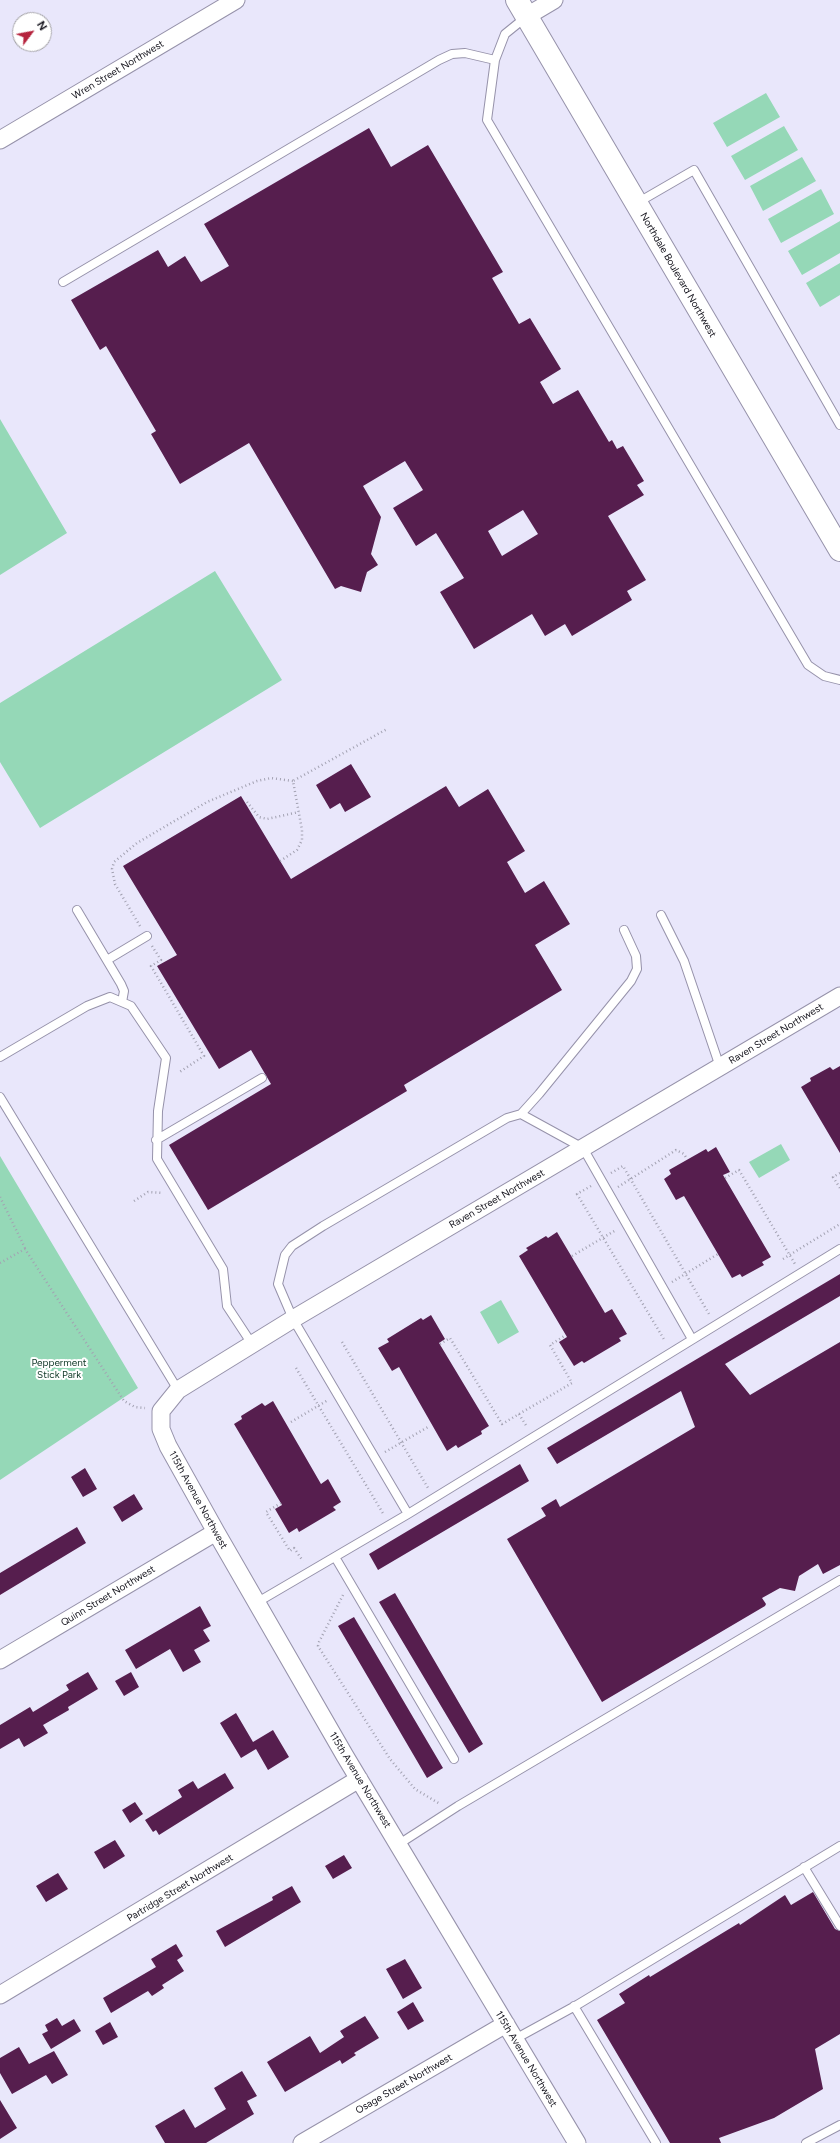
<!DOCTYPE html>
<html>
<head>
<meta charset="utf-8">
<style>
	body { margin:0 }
	#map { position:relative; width:840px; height:2143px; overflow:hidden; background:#e9e7fb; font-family:Figtree,sans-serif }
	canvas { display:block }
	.north { position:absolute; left:12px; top:12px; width:40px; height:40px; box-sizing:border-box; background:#fff; border:1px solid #a2a1a5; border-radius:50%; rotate:58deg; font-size:11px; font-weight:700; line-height:16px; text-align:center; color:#16151e }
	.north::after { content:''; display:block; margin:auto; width:14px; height:18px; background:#b5233d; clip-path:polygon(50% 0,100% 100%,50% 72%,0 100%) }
</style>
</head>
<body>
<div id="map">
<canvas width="840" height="2143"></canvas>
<div class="north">N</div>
</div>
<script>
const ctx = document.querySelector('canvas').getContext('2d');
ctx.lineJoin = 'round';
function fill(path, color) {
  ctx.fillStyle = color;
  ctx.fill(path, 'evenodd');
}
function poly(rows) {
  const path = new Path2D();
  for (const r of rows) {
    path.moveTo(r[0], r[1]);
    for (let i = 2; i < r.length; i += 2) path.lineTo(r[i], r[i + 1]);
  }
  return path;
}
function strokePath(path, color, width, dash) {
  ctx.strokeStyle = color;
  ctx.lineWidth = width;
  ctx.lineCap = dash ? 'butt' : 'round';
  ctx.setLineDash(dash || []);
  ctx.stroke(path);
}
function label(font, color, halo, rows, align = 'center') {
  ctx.font = font + ' Figtree,sans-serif';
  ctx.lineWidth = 4;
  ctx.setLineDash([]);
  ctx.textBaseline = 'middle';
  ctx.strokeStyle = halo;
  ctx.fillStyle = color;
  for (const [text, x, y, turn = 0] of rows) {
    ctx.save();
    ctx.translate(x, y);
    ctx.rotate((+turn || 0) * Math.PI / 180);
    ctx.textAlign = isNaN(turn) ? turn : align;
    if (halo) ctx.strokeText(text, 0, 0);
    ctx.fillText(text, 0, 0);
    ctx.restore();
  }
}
fill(poly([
	[766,93,780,117,727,147,713,123],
	[784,126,798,150,745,180,731,156],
	[802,157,816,181,763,211,750,186],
	[821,189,834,214,781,243,768,219],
	[840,221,840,253,802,275,788,251],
	[840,263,840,295,820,307,806,283],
	[0,419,67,533,0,575],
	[215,571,282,680,40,828,0,762,0,703],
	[781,1144,790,1160,759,1178,749,1162],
	[0,1156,138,1388,0,1480],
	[501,1300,519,1332,498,1344,480,1312]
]), '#95d8b7');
fill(poly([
	[369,128,391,167,428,145,503,272,492,278,519,324,530,318,561,369,540,382,553,404,578,390,609,442,612,440,617,449,623,446,644,481,637,485,644,495,608,516,646,580,627,591,632,600,572,636,565,624,545,636,532,614,474,649,440,592,464,578,436,533,416,546,393,508,423,490,405,461,363,486,381,517,371,554,378,565,367,572,361,592,341,586,335,589,249,443,180,484,151,434,156,431,106,346,100,350,71,300,158,250,168,267,185,256,201,282,229,266,204,224],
	[523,510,538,534,502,556,488,531],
	[351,764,371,797,345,812,340,803,330,809,316,785],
	[446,786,459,807,488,789,525,851,507,862,525,893,544,881,570,924,535,945,562,990,404,1085,407,1091,208,1210,169,1145,271,1084,251,1050,219,1069,157,966,177,955,123,866,241,796,291,879],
	[840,1066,840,1153,801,1087,811,1081,810,1078,830,1067,833,1070],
	[716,1147,730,1172,723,1175,771,1257,762,1262,764,1265,742,1277,740,1274,732,1278,684,1196,676,1200,664,1179,671,1174,669,1170,706,1149,708,1152],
	[557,1232,605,1313,612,1309,627,1334,619,1338,621,1341,584,1363,582,1361,574,1366,559,1342,567,1337,519,1256,528,1250,526,1248,546,1236,548,1238],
	[840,1274,840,1296,725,1364,750,1395,840,1342,840,1565,823,1574,818,1564,799,1576,795,1591,780,1588,762,1598,766,1604,765,1606,602,1702,507,1539,546,1516,541,1508,556,1499,560,1507,695,1427,681,1391,557,1464,547,1448],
	[431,1315,445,1339,439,1343,489,1426,481,1431,482,1434,458,1448,456,1445,447,1451,399,1367,392,1371,378,1348,389,1342,387,1339,421,1318,423,1320],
	[273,1401,321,1484,328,1479,341,1502,333,1507,336,1510,299,1532,297,1528,289,1533,275,1509,282,1505,234,1424,242,1419,241,1416,262,1403,265,1406],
	[520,1464,529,1481,378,1570,369,1554],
	[85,1468,97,1489,83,1497,71,1477],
	[134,1494,143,1509,122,1522,113,1507],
	[77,1527,86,1543,0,1595,0,1573],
	[395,1593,483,1744,469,1753,379,1602],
	[200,1606,211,1626,203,1630,210,1641,194,1650,201,1662,183,1672,170,1649,136,1669,125,1650],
	[354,1617,443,1768,427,1778,338,1626],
	[88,1672,98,1689,68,1707,69,1710,43,1725,48,1733,24,1747,19,1738,0,1749,0,1725,30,1707,33,1712,69,1690,66,1685],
	[131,1672,139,1687,124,1696,115,1681],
	[236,1713,253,1742,273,1730,289,1757,268,1770,256,1749,241,1758,220,1723],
	[225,1773,234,1788,159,1835,156,1830,153,1832,145,1820,182,1797,178,1790,193,1781,198,1789],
	[135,1802,143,1814,130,1823,122,1810],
	[115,1840,125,1856,104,1869,94,1852],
	[344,1855,352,1868,333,1879,325,1866],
	[58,1873,68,1889,46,1902,36,1886],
	[292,1886,301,1902,225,1947,216,1931,273,1900,272,1897],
	[813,1892,835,1929,840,1931,840,2034,815,2049,823,2089,774,2118,719,2138,721,2143,670,2143,597,2020,625,2003,619,1994,649,1975,650,1977,739,1923,740,1925,785,1895,791,1905],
	[176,1944,183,1956,177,1960,184,1971,162,1985,164,1988,152,1996,148,1991,111,2013,103,1998,156,1967,151,1959],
	[405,1959,422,1988,403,1999,386,1969],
	[413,2002,424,2021,408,2030,397,2012],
	[365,2016,379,2038,354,2053,356,2055,342,2064,340,2060,285,2092,267,2062,310,2036,320,2053,344,2037,340,2031],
	[57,2018,62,2026,74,2019,81,2031,51,2049,42,2034,48,2031,45,2025],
	[110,2022,118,2037,103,2045,95,2031],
	[19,2047,29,2064,54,2051,68,2075,52,2084,46,2075,12,2094,0,2073,0,2058],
	[242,2071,257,2096,247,2101,254,2114,206,2143,165,2143,155,2126,184,2109,195,2128,226,2109,214,2088],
	[0,2100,17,2128,0,2139]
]), '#561e4e');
const lane = poly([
	[495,60,487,120,808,665,824,676,840,680],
	[637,203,694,170,840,425],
	[63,282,439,60,452,54,465,53,495,60,505,34,526,17],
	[77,910,121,984,124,991,122,1002],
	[661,915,684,961,720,1067],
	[107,960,147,936],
	[0,1057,87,1006,110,997,131,1006,166,1058,158,1111,157,1159,223,1269,227,1306,252,1344],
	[0,1097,178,1390],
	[521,1114,539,1094,631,981,637,969,636,956,624,930],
	[156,1140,262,1078],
	[408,1514,293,1319,278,1284,285,1255,292,1246,323,1226,507,1118,521,1114,583,1148,692,1339],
	[335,1557,454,1759],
	[256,1603,408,1514,840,1249],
	[399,1844,458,1806,840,1580],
	[804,1867,840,1926],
	[574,2006,656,2143],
	[515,2039,577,2005,840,1846],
	[806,2143,840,2125]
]);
const street = poly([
	[527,16,554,0],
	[0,140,236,0],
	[0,1660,216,1532],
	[0,1995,359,1779],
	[302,2143,506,2024],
	[577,2143,345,1756,216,1532,168,1446,161,1429,161,1411,178,1390,293,1319,840,996]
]);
const secondary = poly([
	[517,0,840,550]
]);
strokePath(lane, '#9692aa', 10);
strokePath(street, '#9692aa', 19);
strokePath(secondary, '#9692aa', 24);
strokePath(poly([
	[247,802,259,817,267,819,299,812],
	[280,861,297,850,302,840,302,830,293,781,387,729],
	[140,926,115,884,112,869,114,862,137,843,207,802,257,781,271,778,293,781],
	[152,946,161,960,151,966,204,1056,178,1073],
	[611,1173,623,1166,709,1314],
	[840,1173,833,1177,840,1188],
	[725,1178,739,1170,795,1264],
	[591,1186,577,1194,665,1341],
	[618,1187,676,1150,684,1154,687,1159],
	[0,1197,25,1248],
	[134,1201,148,1192,163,1193],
	[572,1256,616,1230],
	[783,1259,840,1224],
	[0,1263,25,1249,124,1401,135,1407,145,1408],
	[672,1282,718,1254],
	[342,1342,428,1488],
	[440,1344,450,1338,502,1424,572,1383,550,1345,566,1335],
	[296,1368,384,1515],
	[519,1414,527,1427],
	[291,1422,328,1400],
	[385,1452,428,1427],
	[281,1503,266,1512,290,1551,294,1548,303,1561],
	[343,1595,319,1642,318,1646,390,1759,415,1789,440,1804]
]), '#a3a2b2', 2.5, [1, 3]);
strokePath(lane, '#fff', 8);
strokePath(street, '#fff', 17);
strokePath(secondary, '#fff', 22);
label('10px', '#16151e', '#fff', [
	["Wren Street Northwest",118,70,-31],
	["Northdale Boulevard Northwest",678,275,60],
	["Raven Street Northwest",776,1034,-31],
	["Raven Street Northwest",497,1199,-30],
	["115th Avenue Northwest",198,1500,61],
	["Quinn Street Northwest",108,1596,-31],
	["115th Avenue Northwest",360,1780,59],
	["Partridge Street Northwest",180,1888,-31],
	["115th Avenue Northwest",526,2059,59],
	["Osage Street Northwest",404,2084,-30]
]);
label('10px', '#0d3625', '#fff', [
	["Pepperment",59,1363],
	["Stick Park",59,1375]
]);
</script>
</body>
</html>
